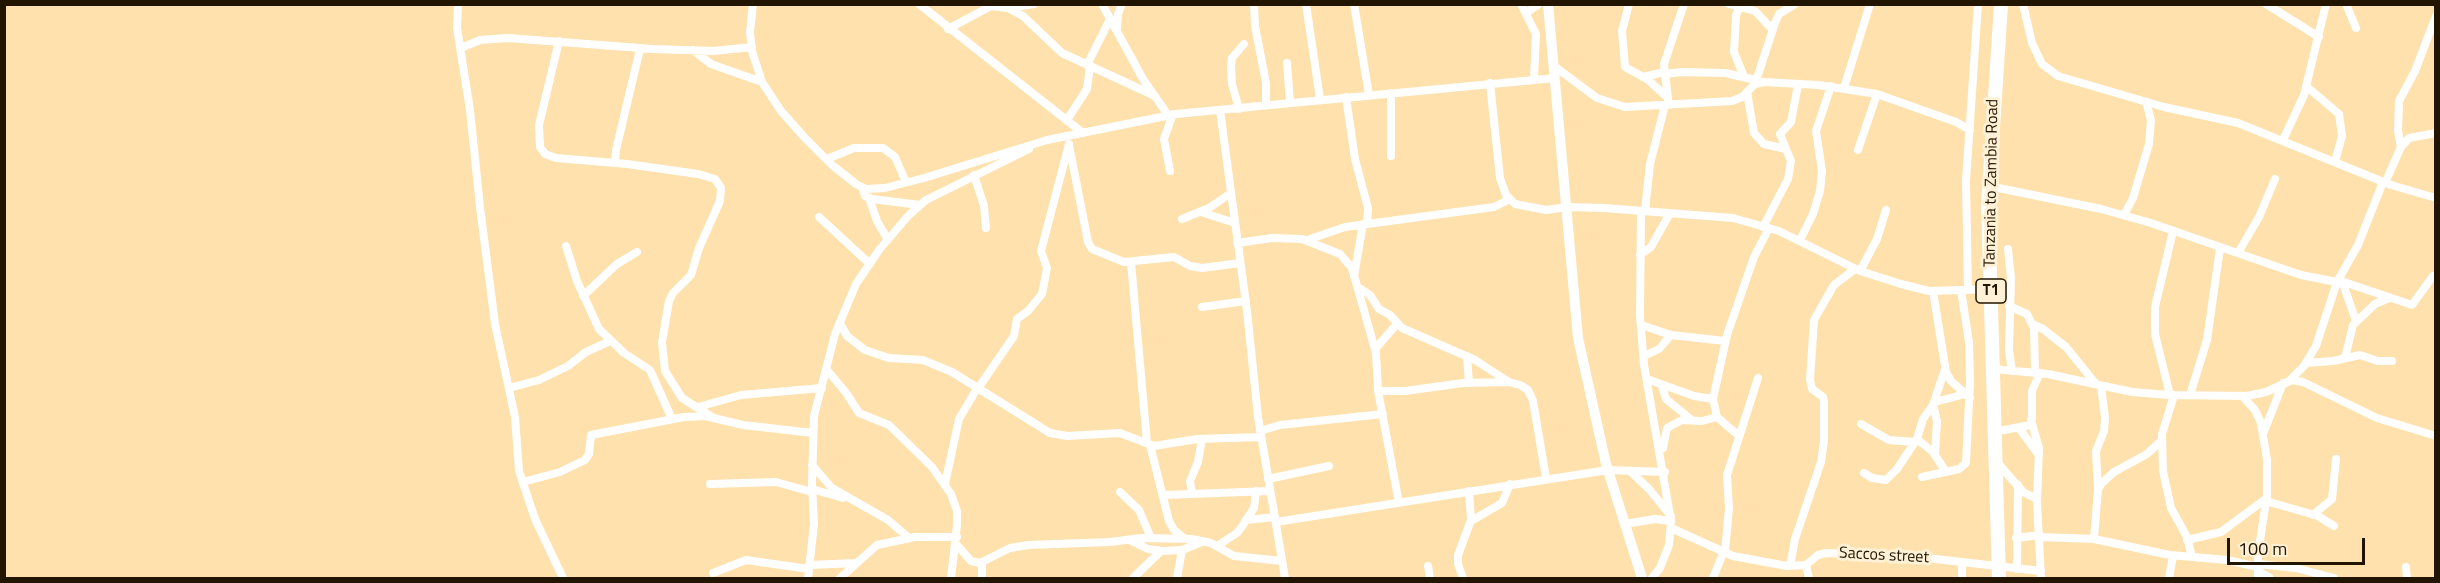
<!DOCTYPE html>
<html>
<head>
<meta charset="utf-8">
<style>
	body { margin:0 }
	#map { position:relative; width:2440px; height:583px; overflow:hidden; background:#fee1ac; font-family:"Titillium Web",sans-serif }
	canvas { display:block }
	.frame { position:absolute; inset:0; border:6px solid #221500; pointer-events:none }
	.scale { position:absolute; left:2227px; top:538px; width:138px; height:27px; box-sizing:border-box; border:3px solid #221500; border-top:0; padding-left:8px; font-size:18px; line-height:21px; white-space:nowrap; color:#221500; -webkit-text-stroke:4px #fff1d6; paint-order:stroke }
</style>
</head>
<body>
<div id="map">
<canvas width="2440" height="583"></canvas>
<div class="frame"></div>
<div class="scale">100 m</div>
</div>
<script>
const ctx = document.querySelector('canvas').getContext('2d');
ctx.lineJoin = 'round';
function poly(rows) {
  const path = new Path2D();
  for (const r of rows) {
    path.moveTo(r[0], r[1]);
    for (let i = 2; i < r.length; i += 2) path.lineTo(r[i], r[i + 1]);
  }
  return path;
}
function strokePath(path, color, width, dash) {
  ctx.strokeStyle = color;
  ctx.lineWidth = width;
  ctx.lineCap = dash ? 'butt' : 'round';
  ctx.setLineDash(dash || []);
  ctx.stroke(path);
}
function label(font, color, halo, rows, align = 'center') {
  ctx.font = font + ' "Titillium Web",sans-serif';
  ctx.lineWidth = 6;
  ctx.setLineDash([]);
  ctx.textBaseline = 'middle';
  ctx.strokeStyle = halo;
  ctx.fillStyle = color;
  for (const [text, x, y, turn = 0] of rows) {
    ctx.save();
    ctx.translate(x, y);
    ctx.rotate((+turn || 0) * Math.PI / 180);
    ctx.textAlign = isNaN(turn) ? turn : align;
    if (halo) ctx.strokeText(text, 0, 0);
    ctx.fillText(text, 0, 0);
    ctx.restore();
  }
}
strokePath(poly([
	[458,4,457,28,470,110,480,207,495,324,515,417,519,471,535,519,563,578],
	[753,4,750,32,752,51,762,82,781,111,805,138,832,165,856,184,866,189,885,188,924,178,1047,140,1176,114,1555,78],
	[919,4,1083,133],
	[1102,4,1143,79,1168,115],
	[1254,4,1255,26,1266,83,1266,105],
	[1306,4,1320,99],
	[1354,4,1369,95],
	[1521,4,1536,34,1534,79],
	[1629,4,1622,31,1625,67,1647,79,1667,97],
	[1729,4,1755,11,1772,29],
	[2023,4,2032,43,2042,64,2058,76,2164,107,2238,123,2391,185,2436,198],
	[2266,4,2319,37],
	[2346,4,2356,28],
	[1740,7,1736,15,1734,52,1744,77],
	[1008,8,1034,4],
	[1526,13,1539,4],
	[948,29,991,6,1008,8,1023,16,1062,53,1153,95],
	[1117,29,1118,14,1122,4],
	[559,41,539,125,540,147,545,154,556,158,627,164,698,174,715,179,721,188,720,201,699,248,691,275,673,293,669,301,662,342,665,371,682,398,712,417],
	[461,48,480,40,508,38,653,49,713,51,752,47],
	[693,50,711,64,762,82],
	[1287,63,1290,103],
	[1087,65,1110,19],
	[1554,66,1597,98,1625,107,1732,101,1742,97,1755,84,1764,82,1818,85,1877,94,1956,122,1970,130],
	[1664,74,1682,72,1725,73,1756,80],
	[1643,77,1664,72],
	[1490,83,1500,178,1506,195,1515,204,1546,210,1567,207,1604,208,1733,218,1779,231,1860,271,1901,284,1929,291,1991,289],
	[1755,84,1775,23,1779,14,1795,4],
	[2306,86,2339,114,2342,136,2335,162],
	[1844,88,1870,4],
	[1747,92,1754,133,1764,144,1786,149,1791,161,1788,179,1763,227],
	[1346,97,1355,159,1368,208,1367,223],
	[1668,99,1664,64,1684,4],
	[1239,109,1232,84,1231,66,1232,58,1244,44],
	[1220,110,1247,311,1258,417,1285,578],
	[1067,120,1087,89,1090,67],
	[2283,140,2304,95,2326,4],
	[1069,145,1088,242,1092,249,1124,262,1174,257,1190,266,1202,268,1240,263],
	[2401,147,2398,131,2399,101,2415,71,2436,16],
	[1786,149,1780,134,1791,122,1798,85],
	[1858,150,1877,94],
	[1391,156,1391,93],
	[827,159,854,148,883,148,895,157,906,182],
	[615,162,616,150,640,49],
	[1170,171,1164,139,1173,114],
	[974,175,984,206,986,228],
	[2385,183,2401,147,2409,138,2436,133],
	[1989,186,2101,209,2151,223,2301,275,2337,282],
	[862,187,865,196,872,199,920,205],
	[869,198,877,221,888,240],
	[1641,211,1640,316,1644,365,1671,521,1669,545,1660,568,1652,578],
	[1645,211,1650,164,1665,105],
	[1201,212,1235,223],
	[2124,215,2133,198,2149,144,2151,120,2146,102],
	[819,217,870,264],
	[1182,219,1209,208,1231,193],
	[1307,240,1345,227,1494,207,1510,199],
	[1800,240,1813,214,1820,191,1822,171,1816,131,1831,86],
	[1237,243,1272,238,1302,239,1340,254,1352,268,1376,353,1378,391,1399,503],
	[566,246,577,281,599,329,624,353,650,370,672,419],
	[2008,249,2011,278,2009,350,2012,371],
	[2238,253,2259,217,2275,179],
	[1640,255,1651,247,1670,213],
	[1131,262,1147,443],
	[1860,271,1877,239,1886,210],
	[1354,276,1363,224],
	[2338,280,2412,305,2433,276],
	[2342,281,2356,321],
	[1358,287,1370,295,1379,309,1390,315,1402,328,1475,360,1509,382],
	[1968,290,1966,181,1978,4],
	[1933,291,1946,372,1951,381,1970,398],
	[583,296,617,264,637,252],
	[2009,306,2027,314,2034,328,2035,373],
	[1202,307,1246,301],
	[840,323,847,336,865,350,889,358,923,360,952,372,1050,433,1067,436,1120,433,1154,446,1197,439,1261,437],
	[2032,324,2043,329,2066,347,2096,384],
	[1641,325,1671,335,1725,341],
	[1375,349,1397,324],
	[1467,356,1469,383],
	[1644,356,1659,349,1671,335],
	[2345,358,2353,325,2375,304,2389,298],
	[2307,363,2333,361,2360,355,2378,361,2392,361],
	[1993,369,2048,374,2132,392,2170,395,2247,396,2266,392,2292,380,2303,382,2377,418,2436,436],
	[827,370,847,394,859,413,889,425,932,467,951,494,957,511,957,525,951,578],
	[1647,379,1694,396,1713,399],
	[2289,381,2304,366,2316,346,2337,282,2358,245,2383,182],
	[1661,384,1666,399,1692,420],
	[979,387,1014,336,1017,319,1028,311,1042,294,1047,268,1041,251,1069,144],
	[509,388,539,380,568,366,586,352,610,341],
	[1378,391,1405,391,1463,383,1509,382,1520,385,1528,390,1533,401,1546,478],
	[2170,395,2155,334,2155,307,2173,231],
	[2174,395,2162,434,2163,471,2171,508,2187,537,2192,557],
	[2190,395,2207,340,2220,248],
	[2242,396,2255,410,2261,423,2267,460,2267,495,2258,554,2258,578],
	[1935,402,1965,394],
	[1933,405,1937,421,1935,455],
	[698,407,741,395,822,388],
	[2031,420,2039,448,2037,502,2041,578],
	[1861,424,1889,440,1915,442],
	[2019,428,2039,455],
	[1260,431,1280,425,1383,414],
	[1994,432,2030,425,2032,418,2032,391,2040,373],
	[2263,434,2283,383],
	[1738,435,1717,417,1713,399,1727,335,1754,257,1769,228],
	[1917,439,1933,452,1946,472],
	[1150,445,1169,521,1174,530,1184,538],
	[1663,448,1667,428,1682,420,1702,421,1717,417],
	[1996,461,2023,492,2037,499],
	[812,465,832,488,888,520,909,538],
	[1630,471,1649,489,1671,516],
	[1864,473,1872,478,1886,480,1897,469,1917,439,1923,419,1933,405,1945,369],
	[1922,477,1959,469,1966,463,1970,381,1969,342,1961,290],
	[1268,479,1329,466],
	[523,482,560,472,585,460,589,454,591,435,684,417,705,416,743,425,813,433],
	[710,484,776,482,812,492],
	[945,484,959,419,978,387],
	[812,489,843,498],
	[2098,490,2096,451,2104,431,2105,418,2101,386],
	[1120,492,1139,510,1151,538],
	[1192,493,1190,481,1198,462,1202,439],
	[1164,495,1270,491],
	[2266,501,2318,516,2334,526],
	[2313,515,2332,499,2336,459],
	[1246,520,1275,517],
	[1471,521,1502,503,1510,484],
	[1276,522,1608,470,1665,472],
	[1625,524,1655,519,1671,521],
	[1671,528,1733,556,1787,566,1806,565,1818,555,1826,553,1909,556,2041,571],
	[2040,537,2094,539,2170,555,2227,560,2258,567],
	[2016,538,2040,535],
	[2094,539,2098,490,2101,484,2114,472,2147,454,2162,440],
	[1129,540,1148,549,1163,551,1182,550,1202,542],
	[2187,540,2221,532,2267,498],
	[956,544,971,561,980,563,1010,548,1028,545,1110,542,1141,538,1192,539,1211,543,1234,556,1282,561],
	[1217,546,1237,533,1243,525,1254,508,1256,491],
	[1725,552,1729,508,1727,475,1758,378],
	[982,562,982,578],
	[1962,562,1962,578],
	[2258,564,2296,568,2334,578],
	[809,565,856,563],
	[1806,565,1809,578],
	[1428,566,1430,578],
	[1790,566,1795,539,1821,462,1824,441,1824,402,1823,397,1812,389,1810,380,1814,320,1834,285,1855,269],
	[2406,567,2407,578],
	[2017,569,2018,485],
	[2258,571,2270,578],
	[713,573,746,560,809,569],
	[808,578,814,524,812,484,814,416,835,334,856,284,879,250,908,216,926,200,1029,149],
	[840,578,877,545,915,537,957,537],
	[1133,578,1161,551],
	[1177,578,1182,550],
	[1463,578,1458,564,1458,555,1471,520,1469,491],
	[1713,578,1724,551],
	[2169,578,2173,556]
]), '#fff', 8);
strokePath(poly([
	[1548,4,1578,338,1606,464,1642,578]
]), '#fff', 10);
strokePath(poly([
	[1999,578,1988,205,2001,4]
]), '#fff', 14);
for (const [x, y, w] of [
	[1991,291,30]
]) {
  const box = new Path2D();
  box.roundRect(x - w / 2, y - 12, w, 24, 4.5);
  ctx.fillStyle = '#fff1d6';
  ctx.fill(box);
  strokePath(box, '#221500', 1.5);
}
label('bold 15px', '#221500', null, [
	["T1",1991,291]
]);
label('16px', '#221500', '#fff1d6', [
	["Tanzania to Zambia Road",1992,183,-89],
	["Saccos street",1884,556,3]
]);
</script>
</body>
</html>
